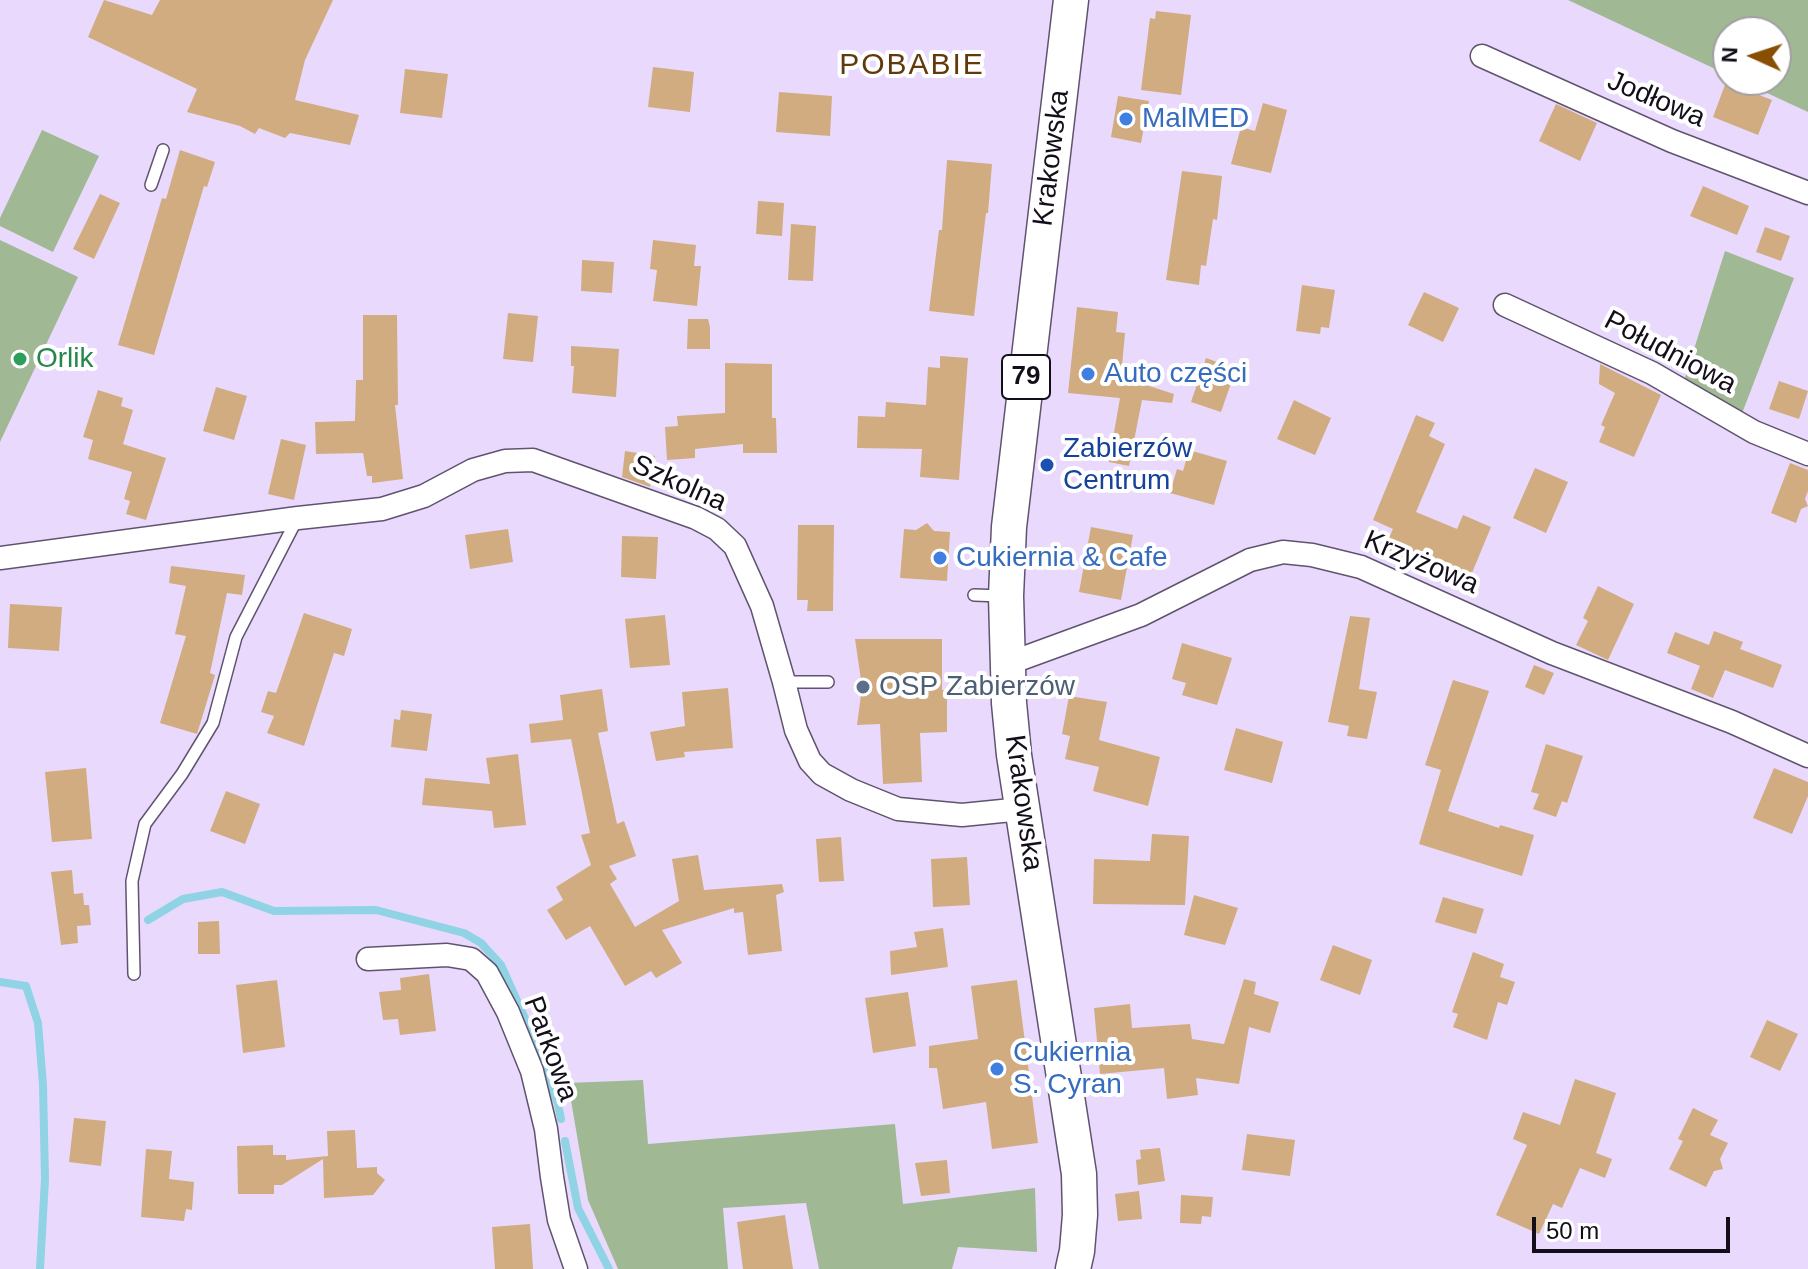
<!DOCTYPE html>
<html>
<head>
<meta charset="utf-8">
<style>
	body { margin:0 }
	#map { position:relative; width:1808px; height:1269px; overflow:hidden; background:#e9dafd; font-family:Helvetica,sans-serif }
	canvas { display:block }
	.north { position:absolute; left:1712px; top:16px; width:80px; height:80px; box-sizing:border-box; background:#fff; border:2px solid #a19fa3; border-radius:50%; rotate:273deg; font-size:22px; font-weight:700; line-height:32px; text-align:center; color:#130e19 }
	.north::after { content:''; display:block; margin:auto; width:28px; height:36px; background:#884f03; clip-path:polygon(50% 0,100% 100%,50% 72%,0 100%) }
	.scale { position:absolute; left:1532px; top:1217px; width:198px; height:36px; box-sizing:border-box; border:4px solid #130e19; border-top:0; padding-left:10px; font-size:24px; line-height:28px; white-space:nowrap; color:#130e19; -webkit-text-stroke:6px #fff; paint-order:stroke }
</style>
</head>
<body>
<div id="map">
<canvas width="1808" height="1269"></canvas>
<div class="north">N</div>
<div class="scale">50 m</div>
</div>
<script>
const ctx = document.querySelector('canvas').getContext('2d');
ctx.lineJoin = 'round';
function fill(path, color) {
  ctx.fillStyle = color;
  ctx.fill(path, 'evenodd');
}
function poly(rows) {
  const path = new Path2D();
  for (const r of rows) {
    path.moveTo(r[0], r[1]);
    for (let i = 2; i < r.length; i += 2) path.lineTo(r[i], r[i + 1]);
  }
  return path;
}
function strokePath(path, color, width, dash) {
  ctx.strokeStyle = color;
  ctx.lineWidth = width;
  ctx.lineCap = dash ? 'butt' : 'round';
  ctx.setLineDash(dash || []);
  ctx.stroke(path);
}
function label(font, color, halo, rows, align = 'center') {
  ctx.font = font + ' Helvetica,sans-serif';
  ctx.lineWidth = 8;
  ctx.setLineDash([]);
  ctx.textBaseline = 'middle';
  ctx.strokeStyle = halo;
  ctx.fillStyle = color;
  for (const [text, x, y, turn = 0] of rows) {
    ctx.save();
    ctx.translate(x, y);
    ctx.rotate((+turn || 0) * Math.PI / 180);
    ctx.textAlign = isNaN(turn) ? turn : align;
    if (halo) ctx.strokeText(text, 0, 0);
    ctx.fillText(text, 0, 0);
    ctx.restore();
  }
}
fill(poly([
	[1568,0,1808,0,1808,112,1739,80,1776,80,1776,32,1728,32,1728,75],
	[42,130,99,156,53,252,0,226,0,218],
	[0,240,78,277,0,442],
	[1725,251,1794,278,1741,416,1683,384],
	[643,1080,648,1144,895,1124,903,1204,1035,1188,1037,1252,958,1247,952,1269,819,1269,806,1203,723,1208,728,1269,618,1269,588,1200,568,1083]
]), '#a1b894');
strokePath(poly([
	[148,920,183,899,222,892,274,911,376,910,464,933,481,943,501,965,531,1032,558,1104,561,1119],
	[0,982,26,986,38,1023,43,1085,45,1179,40,1269],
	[565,1141,578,1208,609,1269]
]), '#8fd3e4', 8);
fill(poly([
	[104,0,152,15,160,0,333,0,305,60,295,100,359,115,350,145,290,133,285,138,259,128,255,134,240,126,187,112,197,89,88,37],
	[1156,11,1191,15,1181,95,1141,90,1150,18,1155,19],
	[653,67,694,72,690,112,648,107],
	[405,69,448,74,442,118,400,113],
	[1726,82,1772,100,1758,135,1713,117],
	[779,92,832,96,830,136,776,132],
	[1118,96,1149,101,1141,143,1111,137],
	[1263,103,1287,110,1271,173,1231,164,1241,127,1255,131],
	[1556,104,1597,123,1580,161,1539,141],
	[180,150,215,162,207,187,204,186,154,355,118,345,162,198,166,199],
	[947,160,992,164,988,213,986,213,974,316,929,311,939,230,942,230],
	[1182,171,1222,176,1217,220,1213,219,1206,266,1201,265,1199,285,1166,280],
	[1703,186,1749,206,1737,235,1690,216],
	[100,194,120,203,94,259,73,249],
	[758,201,784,203,782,236,756,234],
	[791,224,816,226,813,281,788,280],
	[1765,227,1790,236,1781,261,1756,252],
	[653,240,696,245,694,266,701,266,697,306,653,301,657,270,650,269],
	[582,260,614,262,612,293,581,291],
	[1302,285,1335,290,1329,328,1321,327,1320,334,1296,331],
	[1424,292,1459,308,1443,342,1408,325],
	[1077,307,1118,312,1116,332,1125,333,1121,377,1174,394,1172,403,1142,400,1129,466,1109,462,1120,398,1068,393],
	[508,313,538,316,533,362,503,359],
	[363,315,397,315,398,405,395,405,403,479,372,483,372,476,367,476,363,453,316,454,315,422,355,421,356,380,363,380],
	[688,319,708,319,710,327,710,349,687,349],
	[571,346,619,349,616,397,572,393,574,366,571,366],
	[940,356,968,358,959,480,920,477,922,449,857,448,858,416,885,417,886,402,926,405,928,367,940,368],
	[1206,358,1236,369,1221,412,1191,402],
	[725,363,772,364,772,418,776,418,777,453,743,453,743,444,695,449,695,458,667,460,665,427,678,426,677,416,725,413],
	[1600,364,1661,395,1634,457,1599,442,1605,427,1601,425,1615,393,1599,384],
	[1779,381,1808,391,1799,419,1769,409],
	[216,387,247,396,234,440,203,431],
	[98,390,123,398,121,406,133,410,123,444,166,458,146,520,126,514,130,501,124,499,132,472,88,459,93,440,83,437],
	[1294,400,1331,418,1315,455,1277,439],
	[1416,415,1435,423,1429,436,1445,444,1416,512,1457,529,1463,515,1491,527,1467,585,1384,549,1393,529,1373,520],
	[281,439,306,445,294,500,268,494],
	[1189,450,1227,461,1214,505,1170,493,1177,469,1183,471],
	[625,451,655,456,650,487,622,477],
	[1790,463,1808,470,1808,491,1805,499,1808,506,1801,509,1796,523,1771,513],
	[1535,468,1568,482,1546,533,1513,518],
	[927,523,934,531,950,532,947,581,900,578,904,529,916,530],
	[798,525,834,525,833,611,807,611,808,600,797,600],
	[1091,527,1133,535,1121,600,1079,592],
	[508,529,513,562,470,569,465,535],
	[622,536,658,537,656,579,621,577],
	[171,566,245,575,242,595,227,593,210,673,215,675,197,734,160,723,186,636,175,634,186,586,169,583],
	[1598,586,1634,604,1608,660,1576,645,1588,621,1583,618],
	[10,604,62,607,59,651,8,648],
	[304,613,352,629,344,656,334,653,304,746,267,733,274,716,261,712,268,691,276,693],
	[665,615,670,665,630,668,625,619],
	[1350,616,1370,618,1359,689,1377,692,1367,739,1347,736,1349,726,1328,722],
	[1714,631,1743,642,1740,649,1782,665,1773,688,1725,670,1713,698,1691,689,1700,666,1667,653,1675,632,1709,645],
	[855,639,942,639,942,690,947,690,947,732,920,733,922,782,883,784,880,724,857,725,862,687],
	[1182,643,1232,658,1217,705,1182,695,1186,683,1172,679],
	[1534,665,1554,673,1544,695,1525,687],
	[1453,680,1489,691,1448,811,1499,828,1500,825,1534,835,1522,876,1419,844,1441,770,1425,765],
	[728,688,733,748,684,752,685,757,656,761,650,732,685,726,682,692],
	[602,689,608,731,598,733,617,824,624,821,636,856,609,866,617,879,610,884,635,927,679,901,672,859,698,855,704,890,782,884,784,892,776,895,782,951,748,955,743,912,734,913,734,908,662,930,682,963,656,978,651,971,625,986,590,926,566,940,547,910,563,900,556,887,591,865,581,835,590,833,571,739,531,743,529,724,563,720,560,695],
	[1069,696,1107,702,1099,740,1160,757,1148,806,1093,791,1099,767,1065,759,1070,736,1062,734],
	[401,710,432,714,427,751,391,747,394,719,400,720],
	[1236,728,1283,742,1272,783,1224,770],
	[1546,744,1583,756,1567,803,1562,801,1556,817,1533,809,1539,794,1531,792],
	[518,754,526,825,494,828,492,811,422,805,425,778,490,784,486,758],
	[86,768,92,839,52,842,45,772],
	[1774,768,1808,782,1808,796,1792,834,1753,818],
	[226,791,260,804,245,844,210,831],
	[1152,834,1189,836,1185,905,1093,904,1094,859,1150,861],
	[841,837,844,881,819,882,816,839],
	[967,857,970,905,933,907,931,859],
	[72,870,74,894,83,893,84,905,89,905,91,925,77,926,78,943,61,945,51,872],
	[1194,895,1238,908,1225,945,1184,935],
	[1443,897,1484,909,1476,934,1435,922],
	[219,921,220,954,198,954,198,922],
	[943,928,948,967,891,975,890,951,917,947,914,932],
	[1333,945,1372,960,1360,995,1320,980],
	[1473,952,1504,964,1500,977,1515,982,1507,1005,1498,1002,1487,1040,1453,1027,1458,1014,1452,1012],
	[429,974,436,1031,400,1035,398,1019,383,1020,379,992,401,990,400,978],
	[1244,979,1256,982,1254,994,1279,1002,1270,1033,1249,1027,1239,1084,1196,1078,1198,1095,1167,1099,1164,1068,1100,1074,1094,1008,1130,1004,1132,1028,1190,1024,1192,1039,1224,1044],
	[277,980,285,1047,243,1053,236,985],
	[1017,980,1038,1143,992,1149,986,1102,943,1109,937,1068,929,1068,929,1046,978,1039,971,986],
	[908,992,916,1046,873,1053,865,998],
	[1767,1020,1798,1034,1780,1071,1750,1057],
	[1575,1079,1616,1093,1596,1153,1612,1159,1605,1178,1580,1168,1562,1208,1553,1204,1539,1234,1496,1215,1527,1145,1513,1139,1523,1112,1560,1125],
	[1693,1108,1718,1120,1710,1135,1728,1143,1720,1159,1723,1169,1714,1171,1706,1187,1669,1169,1683,1141,1678,1139],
	[74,1118,106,1121,101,1166,69,1162],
	[355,1130,357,1168,377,1167,377,1173,385,1180,373,1195,324,1198,323,1159,282,1185,274,1185,274,1194,238,1194,237,1146,273,1145,273,1155,286,1155,286,1160,328,1156,327,1131],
	[1247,1134,1295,1140,1290,1176,1242,1170],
	[1160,1148,1165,1181,1138,1185,1136,1160,1141,1159,1140,1150],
	[146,1149,172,1151,169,1179,194,1182,192,1210,186,1209,184,1221,141,1217],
	[947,1160,950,1193,921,1196,915,1163],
	[1139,1191,1142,1219,1118,1221,1115,1194],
	[1181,1195,1213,1197,1211,1217,1202,1216,1201,1224,1180,1223],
	[785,1215,793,1269,743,1269,737,1222],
	[530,1224,533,1269,495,1269,492,1227]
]), '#d0ac80');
const lane = poly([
	[151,185,163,150],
	[974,595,1002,596],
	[784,682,828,682],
	[134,974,132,881,145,824,182,774,213,723,236,637,297,519]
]);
const street = poly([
	[1482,56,1672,141,1808,193],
	[1505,305,1652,373,1754,432,1808,454],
	[0,558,298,518,382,509,424,496,473,470,505,461,533,460,696,518,717,529,735,546,762,606,784,682,796,730,810,761,822,774,851,790,898,809,962,815,1022,809],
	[1007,664,1141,615,1250,560,1283,552,1312,555,1361,567,1552,653,1732,722,1808,756],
	[368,959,447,955,471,959,487,973,508,1012,532,1071,546,1129,552,1177,559,1220,576,1269]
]);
const primary = poly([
	[1071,0,1009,527,1006,596,1009,703,1014,755,1079,1174,1080,1215,1077,1251,1073,1269]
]);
strokePath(lane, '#605370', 14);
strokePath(street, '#605370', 25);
strokePath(primary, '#605370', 37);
strokePath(lane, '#fff', 11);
strokePath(street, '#fff', 22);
strokePath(primary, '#fff', 34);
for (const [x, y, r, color] of [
	[1126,119,8,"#3f7fe0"],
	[20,359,8,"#2e9e5b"],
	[1088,374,8,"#3f7fe0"],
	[1047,465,8,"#1a4fb4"],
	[940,558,8,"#3f7fe0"],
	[863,687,8,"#5c6f8a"],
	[997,1069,8,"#3f7fe0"]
]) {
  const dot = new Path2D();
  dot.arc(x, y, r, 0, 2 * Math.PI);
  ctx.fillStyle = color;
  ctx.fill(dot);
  strokePath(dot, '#fff', 3);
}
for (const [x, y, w] of [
	[1026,377,48]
]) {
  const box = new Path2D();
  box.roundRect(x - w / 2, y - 22, w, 44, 6);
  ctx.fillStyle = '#fff';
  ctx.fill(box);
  strokePath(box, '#130e19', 2);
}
label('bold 26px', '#130e19', null, [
	["79",1026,377]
]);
label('28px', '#130e19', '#fff', [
	["Jodłowa",1656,100,23],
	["Krakowska",1052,158,-83],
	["Południowa",1670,353,28],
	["Szkolna",679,484,24],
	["Krzyżowa",1421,563,23],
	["Krakowska",1023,803,82],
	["Parkowa",550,1049,70]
]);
label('28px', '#366cbe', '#fff', [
	["MalMED",1142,119],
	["Auto części",1104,374],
	["Cukiernia & Cafe",956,558],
	["Cukiernia",1013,1053],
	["S. Cyran",1013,1085]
], 'left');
label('28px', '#27864d', '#fff', [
	["Orlik",36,359]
], 'left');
label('28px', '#164399', '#fff', [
	["Zabierzów",1063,449],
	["Centrum",1063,481]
], 'left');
label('28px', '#4e5e75', '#fff', [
	["OSP Zabierzów",879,687]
], 'left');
ctx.letterSpacing = '2px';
label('30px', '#61390b', '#fff', [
	["POBABIE",912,66]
]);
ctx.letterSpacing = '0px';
</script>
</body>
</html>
